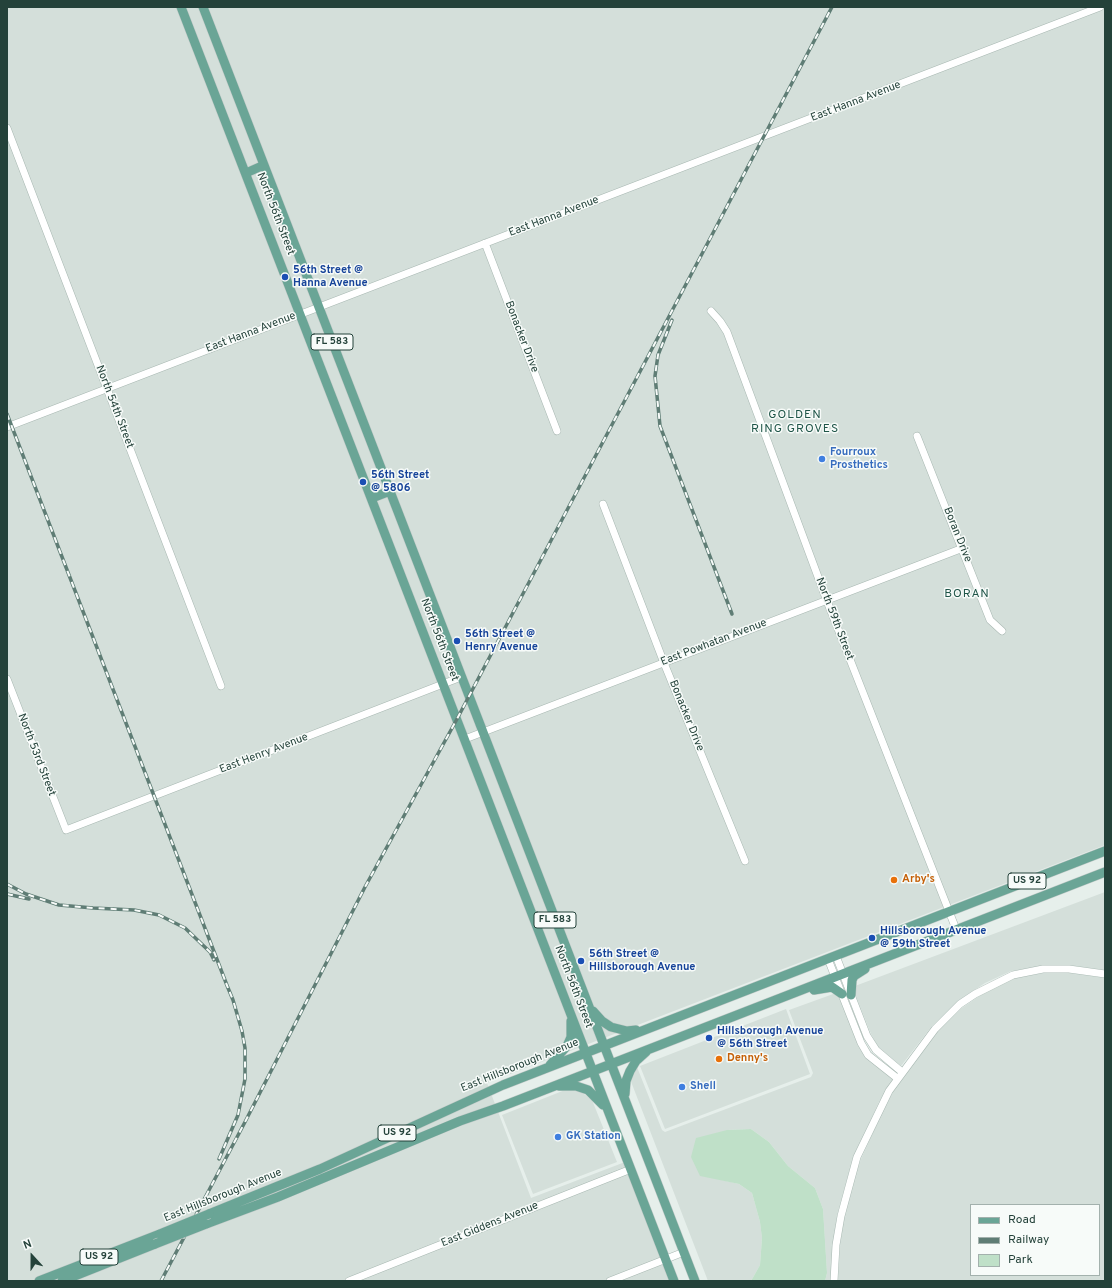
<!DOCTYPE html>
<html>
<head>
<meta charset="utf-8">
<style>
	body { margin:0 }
	#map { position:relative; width:1112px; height:1288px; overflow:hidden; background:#e6efeb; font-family:Overpass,sans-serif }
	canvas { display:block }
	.frame { position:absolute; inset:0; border:8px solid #24423a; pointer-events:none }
	.legend { position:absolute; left:970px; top:1204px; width:130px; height:72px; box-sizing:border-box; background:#f7fbf9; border:1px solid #a3b1ad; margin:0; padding:5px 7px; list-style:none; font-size:12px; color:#24423a }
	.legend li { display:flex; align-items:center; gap:8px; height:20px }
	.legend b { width:20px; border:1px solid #a3b1ad }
	.north { position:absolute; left:12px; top:1236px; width:40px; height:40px; -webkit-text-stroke:3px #f7fbf9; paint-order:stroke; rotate:339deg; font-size:11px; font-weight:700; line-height:16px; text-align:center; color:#24423a }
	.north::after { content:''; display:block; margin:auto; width:14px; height:18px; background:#24423a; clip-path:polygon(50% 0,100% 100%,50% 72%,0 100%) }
</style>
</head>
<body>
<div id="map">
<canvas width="1112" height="1288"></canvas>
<div class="frame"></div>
<ul class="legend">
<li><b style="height:5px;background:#6aa596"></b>Road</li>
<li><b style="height:5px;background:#5f7d75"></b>Railway</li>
<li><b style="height:11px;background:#bfe0c8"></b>Park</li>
</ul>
<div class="north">N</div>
</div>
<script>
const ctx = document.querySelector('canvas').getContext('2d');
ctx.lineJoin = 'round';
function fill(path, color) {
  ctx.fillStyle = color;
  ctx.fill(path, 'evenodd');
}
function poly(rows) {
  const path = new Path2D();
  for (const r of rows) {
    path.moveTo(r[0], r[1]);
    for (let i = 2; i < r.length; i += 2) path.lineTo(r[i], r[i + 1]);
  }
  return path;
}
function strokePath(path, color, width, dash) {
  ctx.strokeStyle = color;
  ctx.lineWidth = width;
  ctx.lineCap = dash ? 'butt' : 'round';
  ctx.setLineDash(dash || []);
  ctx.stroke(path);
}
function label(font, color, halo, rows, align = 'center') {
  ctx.font = font + ' Overpass,sans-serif';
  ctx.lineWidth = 3;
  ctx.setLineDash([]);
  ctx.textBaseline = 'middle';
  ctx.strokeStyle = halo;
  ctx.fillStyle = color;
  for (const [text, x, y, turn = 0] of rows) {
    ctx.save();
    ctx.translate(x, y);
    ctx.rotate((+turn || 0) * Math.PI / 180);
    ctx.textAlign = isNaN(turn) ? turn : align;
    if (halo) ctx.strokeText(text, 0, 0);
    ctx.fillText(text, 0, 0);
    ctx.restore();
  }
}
fill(poly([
	[7,7,1105,7,1105,845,487,1083,531,1198,625,1162,670,1281,7,1281],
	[1105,892,1105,970,1068,965,1043,966,1011,971,985,983,958,1001,932,1026,901,1066,878,1047,871,1034,855,994,855,986],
	[1044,973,1069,973,1105,978,1105,1281,838,1281,840,1246,844,1217,854,1178,861,1159,885,1106,900,1080,938,1031,962,1008,988,990,1014,978],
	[971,1205,1099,1205,1099,1275,971,1275],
	[836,993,840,996,858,1044,893,1079,879,1102,854,1156,848,1176,837,1215,833,1244,831,1281,825,1281,827,1273,823,1209,815,1188,788,1166,769,1142,751,1129,727,1130,722,1180,739,1184,752,1193,760,1222,762,1238,760,1265,751,1281,708,1281,630,1079,637,1067,662,1130,665,1132,811,1077,813,1073,789,1010],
	[786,1009,810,1074,665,1129,640,1066],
	[565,1090,580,1091,592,1100,617,1162,533,1194,502,1115]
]), '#d4dfda');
fill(poly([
	[751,1129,769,1142,788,1166,815,1188,823,1209,827,1273,825,1281,751,1281,760,1265,762,1238,760,1222,752,1193,739,1184,700,1176,691,1157,696,1138,727,1130]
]), '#bfe0c8');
const minor = poly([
	[7,128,221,686],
	[485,243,557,431],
	[711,311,720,321,727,332,827,601,956,929],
	[7,427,1100,7],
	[917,436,990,620,1002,631],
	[603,504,664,663,745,861],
	[7,679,66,830,461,677],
	[465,739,963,548],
	[836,956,867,1036,876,1050,902,1072],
	[828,959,861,1043,868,1055,897,1078],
	[349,1281,631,1169],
	[610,1281,684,1252],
	[834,1281,836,1245,841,1216,857,1157,889,1091,935,1029,960,1004,975,994,1013,975,1043,969,1069,969,1105,974]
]);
const major = poly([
	[181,7,674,1281],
	[203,7,695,1281],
	[246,173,264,165],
	[372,498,390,491],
	[814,990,832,987,842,994],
	[851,995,852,980,854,976,865,969],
	[593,1011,602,1021,611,1027,627,1031,636,1030],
	[550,1065,567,1046,571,1037,571,1021],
	[559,1086,576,1086,588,1090,603,1105],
	[625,1094,626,1081,630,1071,636,1061,646,1052],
	[209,1214,320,1169,503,1085,1105,851],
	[206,1224,278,1197,460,1121,503,1106,1105,872],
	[39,1281,160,1234],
	[62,1281,155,1244]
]);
strokePath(minor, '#a8b8b2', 8);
strokePath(major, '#c2cac8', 10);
strokePath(minor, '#fff', 7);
strokePath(major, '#6aa596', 9);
const rail = poly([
	[672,320,658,355,655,376,660,426,732,614],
	[7,414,228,988],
	[7,884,26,894,59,905,93,908,134,910,159,915,185,928,210,952,214,960],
	[7,894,29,899],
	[219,1159,238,1115,245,1079,245,1048,242,1031,233,1000,226,983],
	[161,1281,245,1122,365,887,457,719,832,7]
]);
strokePath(rail, '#5f7d75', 3.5);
strokePath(rail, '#f7fbf9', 2, [6]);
const majorBridge = poly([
	[160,1234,209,1214],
	[155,1244,206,1224]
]);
strokePath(majorBridge, '#c2cac8', 10, []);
strokePath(majorBridge, '#6aa596', 9);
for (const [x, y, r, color] of [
	[285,277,4,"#1a4fb4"],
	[822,459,4,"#3f7fe0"],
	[363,482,4,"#1a4fb4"],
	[457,641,4,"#1a4fb4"],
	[894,880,4,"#e8710a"],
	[872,938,4,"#1a4fb4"],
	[581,961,4,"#1a4fb4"],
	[709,1038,4,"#1a4fb4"],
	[719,1059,4,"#e8710a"],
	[682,1087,4,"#3f7fe0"],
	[558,1137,4,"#3f7fe0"]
]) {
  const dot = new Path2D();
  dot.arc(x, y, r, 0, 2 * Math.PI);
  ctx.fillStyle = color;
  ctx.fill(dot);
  strokePath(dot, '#f7fbf9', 1.5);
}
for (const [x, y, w] of [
	[332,342,42],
	[1027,881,38],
	[555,920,42],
	[397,1133,38],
	[99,1257,38]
]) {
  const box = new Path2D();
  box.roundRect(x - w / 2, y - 8, w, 16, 3);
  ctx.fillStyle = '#f7fbf9';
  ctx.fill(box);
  strokePath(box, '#24423a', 1);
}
label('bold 10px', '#24423a', null, [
	["FL 583",332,342],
	["US 92",1027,881],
	["FL 583",555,920],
	["US 92",397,1133],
	["US 92",99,1257]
]);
label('11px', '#24423a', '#f7fbf9', [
	["East Hanna Avenue",856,102,-21],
	["North 56th Street",275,214,69],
	["East Hanna Avenue",554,217,-21],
	["East Hanna Avenue",251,333,-21],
	["Bonacker Drive",521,337,69],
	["North 54th Street",114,407,69],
	["Boran Drive",957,535,68],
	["North 59th Street",834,619,69],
	["North 56th Street",439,640,69],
	["East Powhatan Avenue",714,643,-21],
	["Bonacker Drive",686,716,68],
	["East Henry Avenue",264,754,-21],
	["North 53rd Street",36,755,69],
	["North 56th Street",573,987,69],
	["East Hillsborough Avenue",520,1066,-22],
	["East Hillsborough Avenue",223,1196,-22],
	["East Giddens Avenue",490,1225,-22]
]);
label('bold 11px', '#164399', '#f7fbf9', [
	["56th Street @",293,271],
	["Hanna Avenue",293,284],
	["56th Street",371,476],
	["@ 5806",371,489],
	["56th Street @",465,635],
	["Henry Avenue",465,648],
	["Hillsborough Avenue",880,932],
	["@ 59th Street",880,945],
	["56th Street @",589,955],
	["Hillsborough Avenue",589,968],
	["Hillsborough Avenue",717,1032],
	["@ 56th Street",717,1045]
], 'left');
label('bold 11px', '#366cbe', '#f7fbf9', [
	["Fourroux",830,453],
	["Prosthetics",830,466],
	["Shell",690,1087],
	["GK Station",566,1137]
], 'left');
label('bold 11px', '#c56008', '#f7fbf9', [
	["Arby's",902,880],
	["Denny's",727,1059]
], 'left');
ctx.letterSpacing = '1px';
label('12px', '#1f5548', '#f7fbf9', [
	["GOLDEN",795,416],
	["RING GROVES",795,430],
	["BORAN",967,595]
]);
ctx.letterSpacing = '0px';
</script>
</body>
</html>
